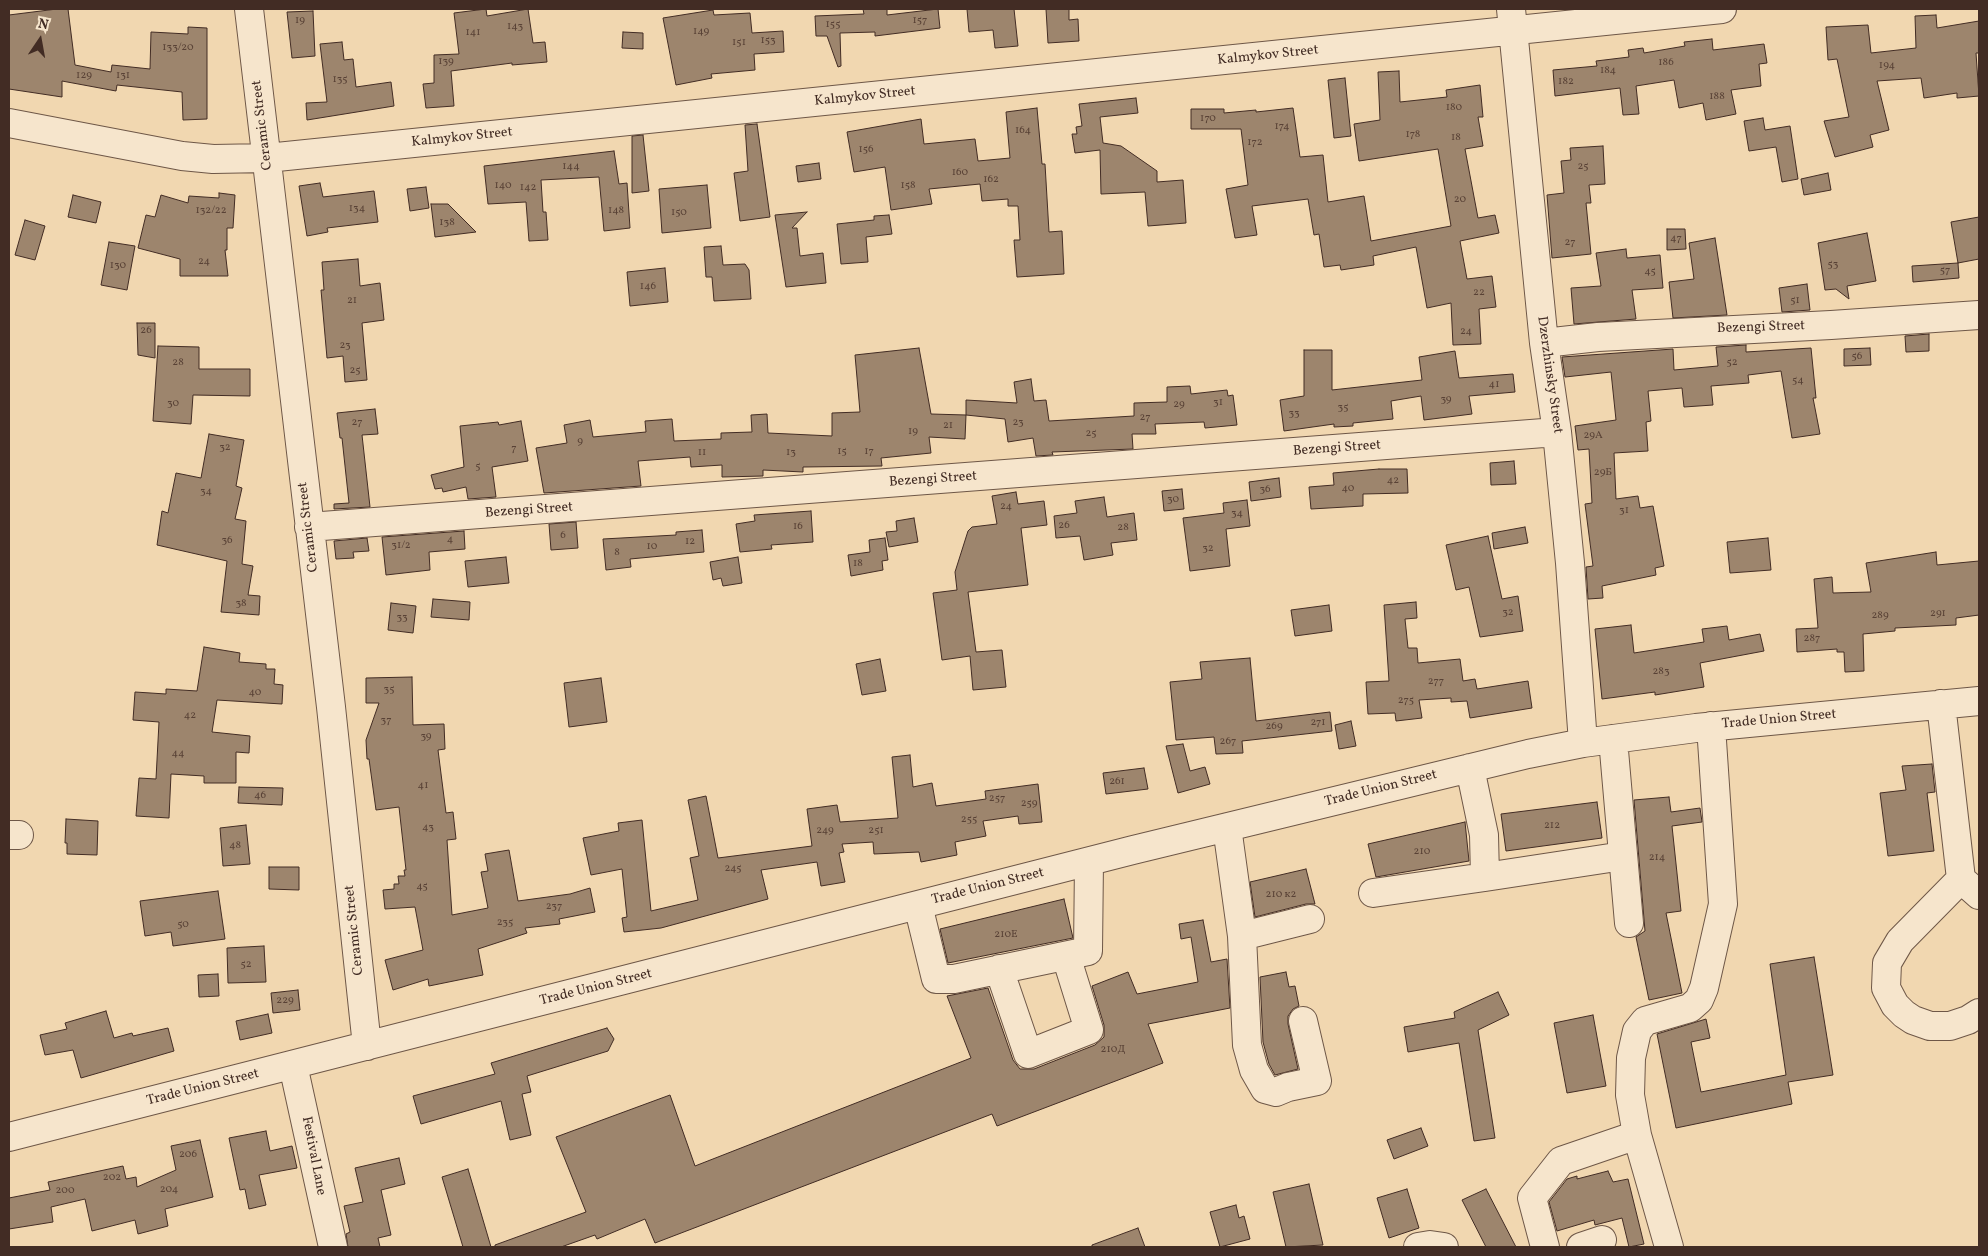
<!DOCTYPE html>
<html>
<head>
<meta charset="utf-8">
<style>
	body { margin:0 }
	#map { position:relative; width:1988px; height:1256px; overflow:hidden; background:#f1d7b0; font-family:Vollkorn,serif }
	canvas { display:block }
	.frame { position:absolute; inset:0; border:10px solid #422c24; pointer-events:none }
	.north { position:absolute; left:15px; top:15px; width:50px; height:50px; -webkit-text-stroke:4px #f6e5cc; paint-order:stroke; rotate:12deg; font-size:14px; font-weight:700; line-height:20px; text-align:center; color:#422c24 }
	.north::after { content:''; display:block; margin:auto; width:18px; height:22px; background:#422c24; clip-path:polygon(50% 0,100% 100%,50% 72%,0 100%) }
</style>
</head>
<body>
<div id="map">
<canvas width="1988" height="1256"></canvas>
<div class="frame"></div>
<div class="north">N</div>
</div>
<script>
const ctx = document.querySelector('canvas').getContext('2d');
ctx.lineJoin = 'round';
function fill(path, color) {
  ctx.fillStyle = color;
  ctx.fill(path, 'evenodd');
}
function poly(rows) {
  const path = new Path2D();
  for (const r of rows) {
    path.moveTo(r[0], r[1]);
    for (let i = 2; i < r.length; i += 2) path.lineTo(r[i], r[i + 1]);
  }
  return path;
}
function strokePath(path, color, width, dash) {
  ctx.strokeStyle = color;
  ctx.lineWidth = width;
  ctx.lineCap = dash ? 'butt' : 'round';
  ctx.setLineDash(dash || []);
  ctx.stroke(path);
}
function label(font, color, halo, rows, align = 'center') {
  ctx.font = font + ' Vollkorn,serif';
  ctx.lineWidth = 4;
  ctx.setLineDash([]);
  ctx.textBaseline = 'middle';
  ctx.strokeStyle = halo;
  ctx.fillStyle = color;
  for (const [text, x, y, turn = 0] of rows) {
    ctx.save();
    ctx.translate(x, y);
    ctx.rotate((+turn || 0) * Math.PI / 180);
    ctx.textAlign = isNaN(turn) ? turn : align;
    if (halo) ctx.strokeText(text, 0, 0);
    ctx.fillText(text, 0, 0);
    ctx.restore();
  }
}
const building = poly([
	[57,9,68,9,75,65,111,72,112,65,150,69,151,32,188,34,188,27,207,28,207,119,183,120,182,92,117,85,116,91,62,81,62,97,9,89,9,15,57,9],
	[486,9,487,16,528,9,533,43,545,42,547,62,512,65,512,63,451,71,454,106,426,108,423,84,434,83,434,55,459,54,454,13,486,9],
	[863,9,887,9,887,15,938,9,940,28,875,36,875,32,840,33,841,66,838,67,827,36,816,36,815,16,864,14,863,9],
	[967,9,1014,9,1018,46,995,48,993,30,969,32,967,9],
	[1046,9,1069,9,1069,20,1078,19,1079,41,1048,43,1046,9],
	[713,10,714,15,750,13,752,33,783,31,784,52,754,54,755,70,711,74,712,78,676,85,663,18,713,10],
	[313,11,315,56,292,58,287,12,313,11],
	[1936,15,1937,28,1979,21,1979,53,1976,53,1979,96,1957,98,1957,93,1924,98,1921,78,1877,81,1889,130,1870,135,1873,147,1835,157,1824,121,1849,117,1837,59,1828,60,1826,27,1868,25,1871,53,1916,48,1915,16,1936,15],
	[623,32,643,33,643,49,622,48,623,32],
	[1712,39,1713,50,1764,44,1767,63,1759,64,1761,86,1731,90,1736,114,1706,120,1703,103,1679,108,1674,80,1636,86,1639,114,1623,115,1620,88,1555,96,1553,70,1597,66,1596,61,1629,57,1628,50,1643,48,1644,53,1685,46,1684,42,1712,39],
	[342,42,344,60,353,59,356,87,391,82,394,106,307,120,306,103,327,102,320,44,342,42],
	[1399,71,1400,102,1447,97,1446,90,1480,85,1483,117,1478,117,1483,146,1465,149,1478,218,1495,215,1499,233,1460,241,1467,279,1492,276,1496,307,1479,309,1481,344,1453,345,1451,303,1427,308,1416,247,1373,256,1374,265,1341,270,1340,265,1324,267,1319,234,1314,235,1308,199,1252,206,1257,235,1235,238,1226,189,1248,185,1241,129,1191,129,1191,109,1224,109,1224,113,1256,110,1256,112,1293,108,1300,157,1323,155,1328,202,1364,196,1371,241,1451,226,1438,149,1359,161,1354,124,1380,120,1378,72,1399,71],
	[1345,78,1351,136,1334,138,1328,80,1345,78],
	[1136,98,1138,113,1100,117,1103,143,1121,146,1157,171,1157,182,1183,180,1186,223,1148,226,1145,192,1101,194,1100,150,1075,153,1072,134,1077,134,1076,127,1082,126,1079,104,1136,98],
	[1037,108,1042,164,1045,164,1049,232,1062,231,1064,274,1017,277,1014,240,1020,240,1018,206,1008,206,1008,199,982,201,980,184,929,189,932,204,891,210,885,167,854,172,847,132,921,119,924,144,975,139,978,161,1010,158,1006,112,1037,108],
	[1763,118,1765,130,1790,126,1798,179,1782,182,1776,147,1749,151,1744,121,1763,118],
	[757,124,770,217,740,221,734,173,748,171,745,125,757,124],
	[643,135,649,191,632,193,632,136,643,135],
	[1603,146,1605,184,1589,185,1591,203,1586,203,1591,254,1552,258,1547,195,1564,193,1561,161,1571,160,1570,148,1603,146],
	[614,151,619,184,627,183,630,228,604,231,599,177,541,180,543,212,546,212,548,240,529,241,526,202,488,204,484,166,614,151],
	[819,163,821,179,798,182,796,166,819,163],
	[1828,173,1831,190,1804,195,1801,179,1828,173],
	[320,183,323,197,374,191,378,222,327,228,328,232,307,236,299,186,320,183],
	[707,185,711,228,662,233,659,189,707,185],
	[426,187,429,208,410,211,407,189,426,187],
	[219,193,235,195,233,228,227,228,227,250,225,250,228,276,180,276,180,259,138,248,146,215,155,217,161,195,188,203,189,196,219,198,219,193],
	[73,195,101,202,96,223,68,217,73,195],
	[431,204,448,204,476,232,435,237,431,204],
	[807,212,792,228,797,228,800,256,823,253,826,283,786,287,775,215,807,212],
	[889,215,892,234,866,237,868,262,841,264,837,224,874,220,874,216,889,215],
	[1979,217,1979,259,1958,263,1951,222,1979,217],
	[25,220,45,226,35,260,15,255,25,220],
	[1667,229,1685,229,1686,249,1667,250,1667,229],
	[1867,233,1876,281,1847,286,1849,299,1836,289,1825,290,1818,243,1867,233],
	[1715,238,1727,315,1673,318,1669,282,1694,279,1689,243,1715,238],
	[109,242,135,246,127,290,101,285,109,242],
	[721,246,723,265,745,264,749,270,751,299,714,301,712,277,706,277,704,247,721,246],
	[1626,249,1627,258,1660,255,1663,288,1632,290,1636,319,1574,324,1571,288,1601,286,1596,253,1626,249],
	[358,259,360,286,380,283,384,320,362,323,367,380,345,382,343,356,327,358,321,290,324,290,322,262,358,259],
	[1958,263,1959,278,1913,282,1912,266,1958,263],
	[665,268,668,302,630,306,627,272,665,268],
	[1807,284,1810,310,1782,312,1779,288,1807,284],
	[137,323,155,323,155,358,138,355,137,323],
	[1929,334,1929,351,1906,352,1905,336,1929,334],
	[1746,345,1746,352,1811,348,1816,398,1813,398,1820,434,1792,438,1781,371,1748,375,1749,383,1711,386,1713,405,1684,407,1682,388,1648,391,1651,421,1646,422,1648,451,1614,453,1616,499,1638,496,1640,508,1653,506,1664,566,1655,568,1656,575,1602,586,1603,598,1588,599,1586,567,1593,566,1585,504,1592,503,1589,449,1578,450,1575,426,1616,420,1611,372,1565,377,1562,357,1673,349,1674,370,1718,366,1716,347,1746,345],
	[158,346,199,347,199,369,250,369,250,396,193,395,191,424,153,421,158,346],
	[919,348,931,414,966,415,965,439,929,437,931,453,881,458,882,466,803,467,803,472,763,470,763,476,722,477,722,465,691,467,690,457,638,461,641,486,544,493,536,448,567,443,564,425,590,420,593,437,646,432,645,421,672,419,674,441,721,439,721,433,752,432,751,415,767,414,768,433,832,436,832,413,860,412,855,355,919,348],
	[1870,348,1871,365,1844,366,1844,349,1870,348],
	[1304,350,1332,350,1332,390,1422,380,1419,357,1455,351,1459,378,1513,374,1515,392,1469,396,1472,414,1424,420,1421,396,1391,401,1393,419,1353,423,1353,426,1334,427,1334,424,1284,431,1280,400,1304,396,1304,350],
	[1031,379,1034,401,1046,400,1049,421,1134,416,1134,403,1167,402,1167,387,1190,386,1191,394,1227,390,1228,396,1233,395,1237,425,1205,428,1204,422,1155,424,1156,434,1132,434,1133,449,1052,452,1053,455,1036,456,1033,438,1008,442,1005,419,966,415,966,400,1017,403,1014,382,1031,379],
	[375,409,378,434,362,435,370,507,334,509,334,504,349,503,342,438,340,438,337,413,375,409],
	[521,421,528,461,492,467,496,497,468,499,466,487,443,492,442,488,435,489,431,475,464,467,460,426,498,422,499,425,521,421],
	[209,434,244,440,236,486,242,488,235,519,246,521,242,564,253,566,248,595,260,596,259,615,221,612,227,561,157,545,162,511,168,513,176,473,201,478,209,434],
	[1514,461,1516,484,1491,485,1490,463,1514,461],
	[1379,469,1407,469,1408,493,1363,494,1363,506,1311,509,1309,487,1334,485,1333,473,1379,469],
	[1279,478,1281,497,1251,501,1249,482,1279,478],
	[1182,489,1184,509,1164,511,1162,491,1182,489],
	[1016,492,1018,504,1044,501,1047,525,1021,528,1028,585,968,592,976,652,1002,650,1006,687,973,690,970,656,942,660,933,593,957,590,955,572,968,531,972,527,997,524,992,496,1016,492],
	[1104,497,1107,517,1134,513,1137,540,1111,543,1113,555,1084,560,1080,536,1056,538,1054,516,1077,513,1075,501,1104,497],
	[1247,500,1250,526,1226,529,1230,566,1190,571,1183,518,1224,513,1223,503,1247,500],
	[811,511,813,542,771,545,772,549,740,552,736,524,755,521,754,515,811,511],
	[914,518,918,542,889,547,886,532,897,531,896,521,914,518],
	[576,522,578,548,551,550,549,524,576,522],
	[1525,527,1528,543,1494,549,1492,533,1525,527],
	[702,530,704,552,630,559,631,567,606,570,603,539,676,535,676,532,702,530],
	[464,531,465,549,429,552,430,570,386,575,382,537,464,531],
	[1488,536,1502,599,1518,596,1523,631,1480,637,1469,587,1456,590,1446,545,1488,536],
	[367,538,369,551,353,552,354,558,336,559,334,541,367,538],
	[885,538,888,560,882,561,883,570,851,576,848,555,870,552,869,540,885,538],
	[1768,538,1771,570,1730,573,1727,542,1768,538],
	[1936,552,1937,565,1979,561,1979,615,1956,618,1956,625,1895,628,1895,631,1863,634,1864,671,1845,672,1844,652,1837,652,1837,649,1797,652,1796,629,1818,628,1814,579,1832,577,1833,593,1871,592,1866,563,1936,552],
	[506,557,509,583,468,587,465,561,506,557],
	[738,557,742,583,723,586,721,578,713,580,710,562,738,557],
	[433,599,470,602,469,620,431,617,433,599],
	[1416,602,1417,618,1405,619,1408,648,1417,648,1418,663,1460,659,1463,681,1475,679,1477,689,1528,681,1532,708,1470,718,1467,701,1451,702,1451,698,1419,700,1422,718,1396,721,1395,713,1368,714,1366,682,1389,681,1384,605,1416,602],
	[391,603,416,606,413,633,388,630,391,603],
	[1329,605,1332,631,1295,636,1291,610,1329,605],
	[1631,625,1634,653,1704,642,1702,629,1727,626,1729,640,1760,634,1764,651,1700,663,1704,687,1655,695,1655,692,1602,699,1595,629,1631,625],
	[204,647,240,653,239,662,266,664,266,669,275,669,274,684,283,685,282,704,217,700,212,732,250,736,249,753,236,752,236,783,204,783,204,776,171,774,169,818,136,816,139,778,156,779,159,722,133,720,135,692,166,694,166,689,197,691,204,647],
	[1250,658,1256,721,1330,712,1332,731,1242,741,1243,753,1216,754,1214,737,1176,740,1170,682,1202,679,1200,662,1250,658],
	[880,659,886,691,862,695,856,664,880,659],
	[412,677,413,725,444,724,445,749,438,750,446,813,453,812,456,839,447,840,452,915,488,908,481,872,488,871,485,854,509,850,518,901,570,894,590,888,595,912,559,919,560,924,525,928,527,933,478,949,483,975,429,986,428,979,393,990,385,960,423,950,415,907,385,909,383,890,394,889,394,884,399,884,398,876,405,876,404,870,406,870,399,807,376,810,369,759,367,759,366,740,379,703,366,703,366,678,412,677],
	[601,678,607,722,569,727,564,683,601,678],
	[1351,721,1356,746,1339,749,1335,725,1351,721],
	[1183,744,1190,771,1205,767,1210,784,1178,793,1166,746,1183,744],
	[910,755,913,787,932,783,936,806,986,799,985,791,1038,784,1042,822,1019,824,1018,816,983,821,986,836,955,842,957,855,921,862,919,852,874,854,873,842,842,844,844,852,839,853,845,882,821,886,817,862,761,870,768,899,661,928,624,932,622,918,627,917,622,869,591,875,583,838,619,831,618,823,642,820,651,911,698,900,690,858,699,856,688,800,706,796,718,858,812,846,807,809,837,805,840,822,898,818,892,757,910,755],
	[1932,764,1935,792,1927,793,1934,851,1888,856,1880,793,1906,790,1902,766,1932,764],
	[1144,768,1148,789,1106,794,1103,773,1144,768],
	[239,787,283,788,282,805,238,803,239,787],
	[1669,797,1671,812,1700,808,1702,822,1672,826,1681,911,1666,913,1682,993,1649,1000,1636,937,1645,931,1634,800,1669,797],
	[1597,802,1602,838,1506,851,1501,814,1597,802],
	[66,819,98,821,97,855,67,854,67,843,65,843,66,819],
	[1465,822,1469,861,1376,877,1368,844,1465,822],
	[246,825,250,864,223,866,220,828,246,825],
	[269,867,299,867,299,890,269,889,269,867],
	[1306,869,1315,904,1306,904,1255,917,1250,882,1306,869],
	[218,891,225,939,173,946,171,932,145,936,140,901,218,891],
	[1064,899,1073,938,948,963,940,929,1064,899],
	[1203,920,1211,962,1227,959,1230,1008,1148,1024,1163,1063,997,1126,992,1114,655,1243,645,1219,597,1239,595,1235,561,1247,495,1247,495,1245,586,1212,556,1137,670,1095,695,1166,971,1058,947,996,988,988,1013,1060,1020,1069,1034,1069,1095,1045,1104,1037,1104,1025,1092,986,1128,972,1137,994,1198,982,1191,937,1181,939,1179,924,1203,920],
	[264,946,266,982,228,983,227,948,264,946],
	[1814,957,1833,1075,1788,1082,1792,1104,1676,1128,1657,1034,1706,1019,1710,1038,1691,1042,1701,1092,1786,1075,1770,964,1814,957],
	[1286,972,1289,987,1295,986,1299,1006,1293,1009,1288,1016,1288,1024,1298,1069,1275,1075,1269,1064,1263,1042,1260,977,1286,972],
	[218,974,219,996,199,997,198,975,218,974],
	[298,990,300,1010,273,1013,271,993,298,990],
	[1498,992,1509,1015,1478,1030,1495,1138,1474,1141,1459,1043,1408,1052,1404,1027,1455,1018,1454,1012,1498,992],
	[106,1011,114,1038,132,1033,133,1036,168,1028,174,1051,81,1078,73,1050,45,1055,40,1035,67,1029,65,1023,106,1011],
	[268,1014,272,1033,240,1040,236,1021,268,1014],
	[1593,1015,1606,1086,1567,1093,1554,1023,1593,1015],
	[607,1028,614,1039,608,1051,527,1076,531,1092,522,1094,531,1135,510,1140,501,1101,421,1124,413,1096,495,1074,491,1063,607,1028],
	[1421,1128,1428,1146,1394,1159,1387,1140,1421,1128],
	[266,1131,270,1151,292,1146,297,1168,259,1175,266,1205,249,1209,245,1189,240,1190,229,1138,266,1131],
	[200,1140,213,1197,165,1209,168,1226,138,1234,135,1220,92,1231,85,1199,51,1207,53,1222,9,1229,9,1198,50,1190,48,1182,123,1166,126,1179,136,1177,137,1187,176,1170,171,1146,200,1140],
	[399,1158,405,1184,381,1190,391,1235,378,1238,380,1247,348,1247,346,1234,350,1232,344,1206,363,1202,355,1168,399,1158],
	[468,1169,491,1247,463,1247,442,1177,468,1169],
	[1608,1171,1613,1182,1628,1179,1644,1244,1629,1247,1622,1218,1595,1225,1594,1220,1557,1231,1549,1202,1567,1179,1577,1176,1577,1179,1608,1171],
	[1309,1184,1323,1245,1286,1247,1273,1192,1309,1184],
	[1407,1189,1419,1228,1389,1238,1377,1198,1407,1189],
	[1486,1189,1516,1247,1486,1247,1462,1200,1486,1189],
	[1236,1205,1239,1218,1244,1216,1250,1239,1220,1247,1210,1212,1236,1205],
	[1138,1228,1145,1247,1092,1247,1092,1245,1138,1228]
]);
fill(building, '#9d856d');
strokePath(building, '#422c24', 1);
const minor = poly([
	[249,9,331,707,367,1046],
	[1511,9,1544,343,1557,432,1570,563,1583,743],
	[9,123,182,156,213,159,267,158,1722,9],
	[1544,343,1598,337,1831,325,1979,315],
	[309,527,1557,432],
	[1941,704,1961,879,1979,895],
	[1613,739,1629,923],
	[1470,768,1484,835,1485,877,1623,856],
	[1227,827,1242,936,1310,919],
	[9,835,19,835],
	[1961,879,1900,941,1887,963,1886,988,1895,1005,1904,1014,1913,1020,1930,1026,1950,1026,1968,1020,1979,1013],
	[1373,893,1485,877],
	[918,905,936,979,954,979,1088,951,1089,862],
	[1242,936,1247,1045,1254,1070,1265,1089,1276,1092,1288,1087,1317,1081,1303,1021],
	[999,969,1028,1054,1089,1030,1066,956],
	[293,1065,333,1247],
	[9,1137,1133,850,1528,754,1583,743,1696,728,1979,701],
	[1418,1247,1430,1245,1444,1247],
	[1545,1247,1532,1198,1561,1161,1637,1135],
	[1581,1247,1602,1240],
	[1669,1247,1637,1135,1630,1095,1631,1058,1637,1031,1645,1021,1690,1008,1699,1000,1704,988,1723,904,1711,726]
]);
strokePath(minor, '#6e5747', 30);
strokePath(minor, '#f6e5cc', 28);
label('11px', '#594236', null, [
	["19",300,21],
	["157",920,21],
	["155",833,25],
	["143",515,27],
	["149",701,32],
	["141",473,33],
	["153",768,41],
	["151",739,43],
	["133/20",178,48],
	["139",446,62],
	["186",1666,63],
	["194",1887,66],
	["184",1608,71],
	["129",84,76],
	["131",123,76],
	["135",340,80],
	["182",1566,82],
	["188",1717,97],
	["180",1454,108],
	["170",1208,119],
	["174",1282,127],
	["164",1023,131],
	["178",1413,135],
	["18",1456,138],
	["172",1255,143],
	["156",866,150],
	["144",571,167],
	["25",1583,167],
	["160",960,173],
	["162",991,180],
	["140",503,186],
	["158",908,186],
	["142",528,188],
	["20",1460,200],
	["134",357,209],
	["132/22",211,211],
	["148",616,211],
	["150",679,213],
	["138",447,223],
	["47",1676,239],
	["27",1570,243],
	["24",204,262],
	["53",1833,265],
	["130",118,266],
	["57",1945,271],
	["45",1650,272],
	["146",648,287],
	["22",1479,293],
	["21",352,301],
	["51",1795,301],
	["26",146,331],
	["24",1466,332],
	["23",345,346],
	["56",1857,357],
	["28",178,363],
	["52",1732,363],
	["25",355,371],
	["54",1798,381],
	["41",1494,385],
	["39",1446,400],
	["31",1218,403],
	["30",173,404],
	["29",1179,405],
	["35",1343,408],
	["33",1294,414],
	["27",1145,418],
	["27",357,423],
	["23",1018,423],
	["21",948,426],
	["19",913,432],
	["25",1091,434],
	["29А",1593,436],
	["9",580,442],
	["32",225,448],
	["7",514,449],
	["15",842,452],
	["17",869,452],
	["11",702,453],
	["13",791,453],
	["5",478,467],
	["29Б",1603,473],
	["42",1393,481],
	["40",1348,489],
	["36",1265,490],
	["34",206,492],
	["30",1173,500],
	["24",1006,507],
	["31",1624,511],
	["34",1237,514],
	["26",1064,526],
	["16",798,527],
	["28",1123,528],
	["6",563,536],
	["4",450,540],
	["36",227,541],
	["12",690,542],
	["31/2",401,546],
	["10",652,547],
	["32",1208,549],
	["8",617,553],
	["18",858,564],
	["38",241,604],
	["32",1508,613],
	["291",1938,614],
	["289",1880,616],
	["33",402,618],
	["287",1812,639],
	["283",1661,672],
	["277",1436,682],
	["35",389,690],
	["40",255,693],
	["275",1406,701],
	["42",190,716],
	["37",386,721],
	["271",1318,723],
	["269",1274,727],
	["39",426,737],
	["267",1228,742],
	["44",178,754],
	["261",1117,782],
	["41",423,786],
	["46",260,796],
	["257",997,799],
	["259",1029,804],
	["255",969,820],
	["212",1552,826],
	["43",428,828],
	["249",825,831],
	["251",876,831],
	["48",235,846],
	["210",1422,852],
	["214",1657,858],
	["245",733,869],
	["45",422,887],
	["210 к2",1281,895],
	["237",554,907],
	["235",505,923],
	["50",183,925],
	["210Е",1006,935],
	["52",246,965],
	["229",285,1001],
	["210Д",1113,1050],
	["206",188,1155],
	["202",112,1178],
	["204",169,1190],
	["200",65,1191]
]);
label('14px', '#422c24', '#f6e5cc', [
	["Kalmykov Street",1268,56,-6],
	["Kalmykov Street",865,97,-6],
	["Ceramic Street",263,125,-97],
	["Kalmykov Street",462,138,-6],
	["Bezengi Street",1761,328,-2],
	["Dzerzhinsky Street",1549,375,82],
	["Bezengi Street",1337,449,-4],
	["Bezengi Street",933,480,-4],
	["Bezengi Street",529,511,-4],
	["Ceramic Street",309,527,-97],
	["Trade Union Street",1779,720,-5],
	["Trade Union Street",1381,789,-14],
	["Trade Union Street",988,887,-14],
	["Ceramic Street",355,930,-96],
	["Trade Union Street",596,988,-14],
	["Trade Union Street",203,1088,-14],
	["Festival Lane",313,1156,79]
]);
</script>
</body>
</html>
